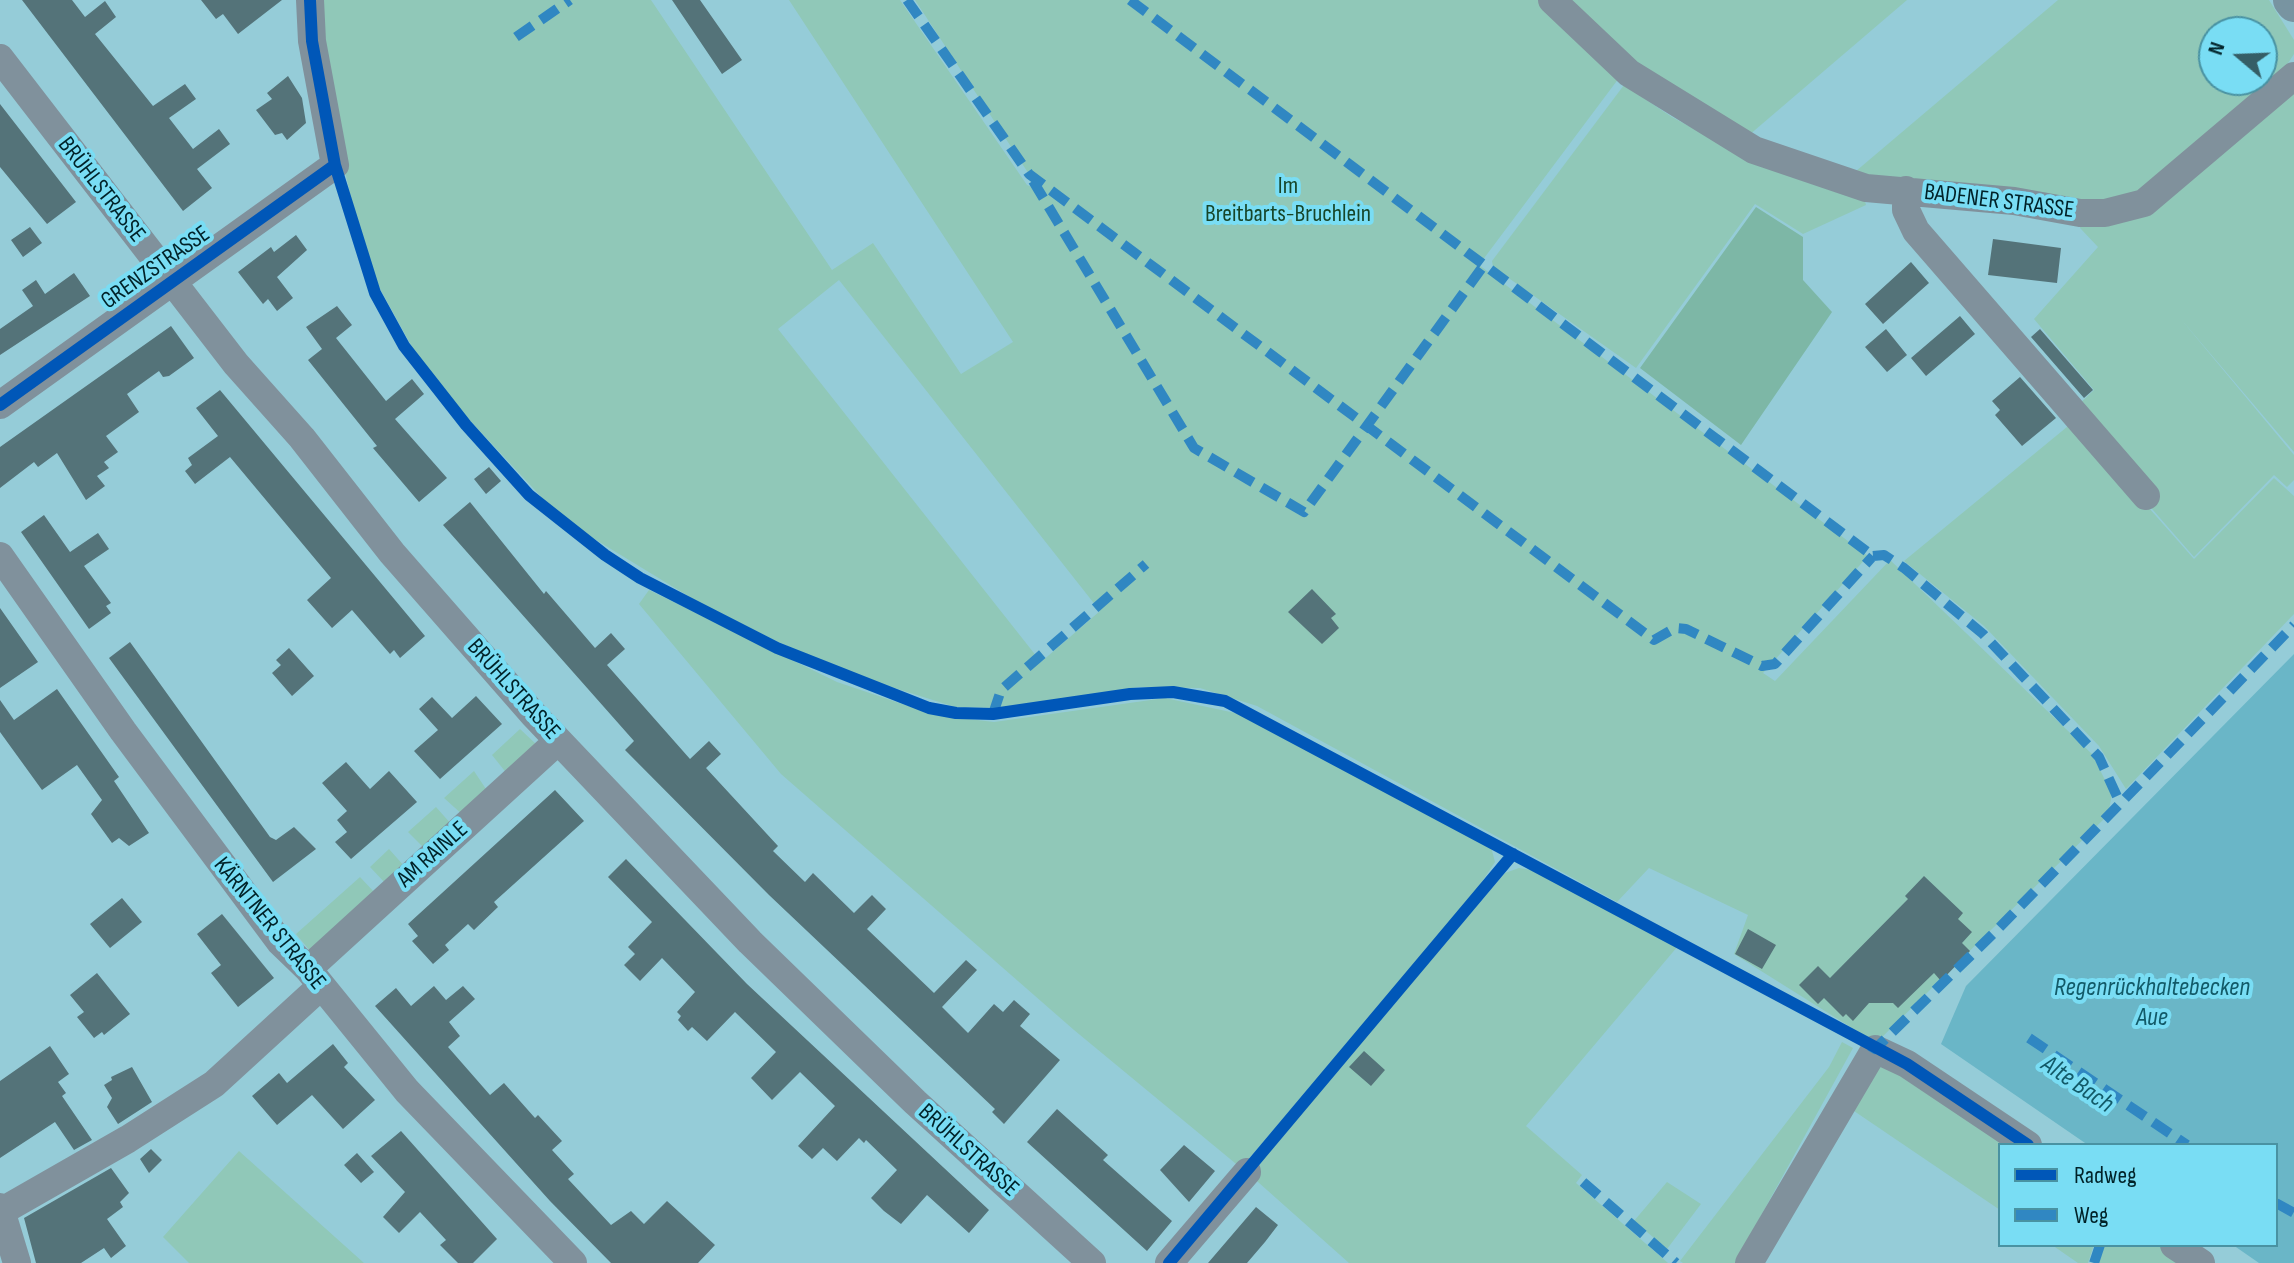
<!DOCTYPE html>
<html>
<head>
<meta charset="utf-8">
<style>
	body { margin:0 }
	#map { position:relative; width:2294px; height:1263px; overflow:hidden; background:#95ccd8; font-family:"Sofia Sans Condensed",sans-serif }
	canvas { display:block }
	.legend { position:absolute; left:1998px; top:1143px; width:280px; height:104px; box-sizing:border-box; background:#79ddf4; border:2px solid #4992a2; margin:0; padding:10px 14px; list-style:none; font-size:24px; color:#012228 }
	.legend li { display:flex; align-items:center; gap:16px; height:40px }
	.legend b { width:40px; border:2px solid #4992a2 }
	.north { position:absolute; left:2198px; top:16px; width:80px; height:80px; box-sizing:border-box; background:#79ddf4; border:2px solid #4992a2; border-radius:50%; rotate:289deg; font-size:22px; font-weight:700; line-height:32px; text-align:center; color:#012228 }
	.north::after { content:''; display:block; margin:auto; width:28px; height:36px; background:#355e66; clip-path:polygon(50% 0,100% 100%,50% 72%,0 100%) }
</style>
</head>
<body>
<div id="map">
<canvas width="2294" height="1263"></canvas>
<ul class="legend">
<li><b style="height:10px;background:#0057b8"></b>Radweg</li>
<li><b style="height:10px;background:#3087c2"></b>Weg</li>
</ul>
<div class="north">N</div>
</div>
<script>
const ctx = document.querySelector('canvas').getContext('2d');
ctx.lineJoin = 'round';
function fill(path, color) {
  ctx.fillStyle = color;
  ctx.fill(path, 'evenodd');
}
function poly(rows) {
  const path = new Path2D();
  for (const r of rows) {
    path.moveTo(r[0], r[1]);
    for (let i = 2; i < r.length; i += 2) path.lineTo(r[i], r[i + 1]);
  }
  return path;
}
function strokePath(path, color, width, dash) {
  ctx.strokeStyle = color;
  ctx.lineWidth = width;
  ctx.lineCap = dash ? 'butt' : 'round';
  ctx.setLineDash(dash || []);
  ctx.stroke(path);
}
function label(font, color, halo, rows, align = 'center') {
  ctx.font = font + ' "Sofia Sans Condensed",sans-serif';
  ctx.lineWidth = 8;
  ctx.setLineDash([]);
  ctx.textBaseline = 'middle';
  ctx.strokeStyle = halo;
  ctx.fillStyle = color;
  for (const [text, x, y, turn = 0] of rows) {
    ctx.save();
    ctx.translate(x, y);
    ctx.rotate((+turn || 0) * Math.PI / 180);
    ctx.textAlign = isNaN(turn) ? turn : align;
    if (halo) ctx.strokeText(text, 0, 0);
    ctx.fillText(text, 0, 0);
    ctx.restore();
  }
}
fill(poly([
	[319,0,651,0,832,270,873,243,961,374,1013,342,789,0,900,0,1027,185,1040,191,915,0,1538,0,1619,78,1479,265,1868,556,1763,673,1775,681,1890,560,2092,754,2112,794,2108,815,1876,1043,1734,954,1748,915,1649,868,1617,902,1257,706,1200,688,1139,687,1000,708,955,707,866,679,778,642,698,602,583,532,547,503,462,412,417,356,379,287,357,224,324,79],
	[839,280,1100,611,1041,662,778,329],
	[1567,0,1907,0,1748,136,1627,59],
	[2058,0,2269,0,2294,40,2294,54,2283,71,2124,203,1849,177],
	[2214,32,2262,32,2262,80,2214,80],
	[1624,85,1672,117,1748,158,1864,198,1866,205,1803,234,1755,204,1636,368,1493,267,1492,261],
	[2294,90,2294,452,2180,318,2294,455,2294,480,2287,487,2274,475,2194,557,2146,502,2076,407,2094,390,2034,319,2098,247,2080,228,2082,220,2098,225],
	[2073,422,2194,559,2274,478,2294,496,2294,614,2126,789,2099,746,1984,626,1904,561],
	[649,590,837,682,935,715,994,722,1165,698,1240,714,1483,842,1491,847,1495,862,1473,895,1241,1168,1074,1030,781,774,639,604],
	[520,729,536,744,508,775,492,755],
	[474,771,488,792,464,816,444,798],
	[436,807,452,825,425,849,408,832],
	[389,849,405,867,386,884,370,867],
	[1519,868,1537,871,1678,946,1526,1126,1582,1175,1576,1183,1668,1263,1349,1263,1249,1174,1505,873],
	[360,877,376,894,311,952,296,934],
	[1842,1042,1853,1048,1735,1263,1683,1263,1680,1261,1829,1067],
	[1884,1064,2018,1145,2000,1145,2000,1210,1854,1111,1878,1067],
	[239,1151,364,1263,189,1263,163,1237],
	[1667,1182,1701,1204,1667,1249,1634,1221],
	[2052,1245,2094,1245,2088,1263,2078,1263],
	[2104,1245,2166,1245,2192,1263,2098,1263]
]), '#90c8b8');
fill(poly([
	[1756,207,1803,237,1803,280,1832,312,1741,445,1640,368]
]), '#7db7a6');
fill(poly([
	[2294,654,2294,1263,2259,1263,2233,1245,2276,1245,2276,1145,2088,1145,1941,1044,1966,986]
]), '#6ab6c7');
fill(poly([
	[22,0,72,0,85,17,105,1,116,17,95,34,153,106,185,84,196,99,169,118,193,149,219,129,230,144,197,169,212,188,183,211],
	[201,0,282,0,238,34,223,14,216,19],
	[672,0,700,0,742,60,722,74],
	[288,76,302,98,306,123,287,140,282,133,275,135,256,110,272,99,267,93],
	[0,104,76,202,47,224,0,167],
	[30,227,42,243,23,257,11,240],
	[296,235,307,250,277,277,293,298,277,311,268,299,263,304,238,272,271,247,274,252],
	[1993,239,2061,248,2057,283,1988,275],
	[1911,262,1929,283,1883,324,1865,304],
	[74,273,90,296,0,355,0,329,33,306,22,290,36,280,45,294],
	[337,306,352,325,336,338,386,401,412,379,424,394,395,419,447,478,419,502,373,448,377,446,308,360,322,349,306,327],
	[1960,316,1975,334,1926,376,1911,358],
	[171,326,194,358,169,376,163,377,159,371,127,394,139,412,106,436,118,452,104,462,109,468,97,476,105,486,86,500,57,453,38,467,34,462,0,488,0,447],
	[1886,329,1907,355,1887,372,1865,347],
	[2040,329,2093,390,2084,398,2031,337],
	[2020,377,2056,418,2022,446,1995,415,2000,410,1992,401],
	[220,390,425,636,400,658,394,650,390,654,352,610,332,628,307,600,331,578,230,457,195,484,185,471,192,465,188,458,218,436,196,408],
	[489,467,501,481,486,494,474,479],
	[470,502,544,594,546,591,595,648,611,633,625,649,607,665,690,759,709,741,721,754,706,768,778,846,773,851,805,882,813,873,854,913,872,895,886,909,867,929,934,993,966,960,977,970,942,1007,968,1033,994,1004,1003,1012,1014,1000,1030,1014,1020,1026,1060,1060,1004,1124,992,1112,995,1109,769,895,625,750,634,741,443,525],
	[44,515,70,552,98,533,109,549,84,566,111,603,106,606,111,613,89,629,21,532],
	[1312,589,1336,614,1331,618,1339,628,1322,644,1288,612],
	[0,608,38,662,0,688],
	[130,642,270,837,276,840,294,827,316,849,273,882,109,658],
	[289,648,314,676,292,696,272,673,281,665,276,660],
	[57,689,119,777,114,781,149,833,129,846,119,838,112,843,91,814,102,800,77,765,42,790,0,732,0,700,14,720],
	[476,696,502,724,440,779,414,751,438,730,419,709,432,697,452,718],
	[346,762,370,789,389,771,417,802,351,859,335,842,347,832,337,820,347,811,322,783],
	[555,790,584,821,494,902,498,907,474,930,468,924,445,945,449,950,433,964,412,941,418,936,408,924],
	[626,859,747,984,989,1210,969,1233,927,1195,901,1224,884,1211,871,1198,897,1170,866,1140,864,1143,859,1138,837,1161,823,1148,812,1159,798,1146,835,1106,800,1072,772,1100,751,1078,776,1052,735,1012,707,1041,692,1027,688,1031,678,1020,681,1016,677,1012,695,992,662,958,640,981,624,965,635,954,628,947,652,922,608,877],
	[1924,876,1963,913,1958,919,1972,932,1962,943,1970,951,1941,981,1934,973,1898,1008,1893,1003,1869,1003,1853,1021,1846,1014,1843,1017,1824,998,1818,1004,1799,985,1818,966,1830,978,1908,899,1905,896],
	[122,898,142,922,110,948,90,924],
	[222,914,274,978,238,1007,211,973,221,965,197,934],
	[1748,929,1776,945,1762,969,1735,954],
	[97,973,130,1014,104,1035,102,1032,94,1038,77,1017,84,1012,70,995],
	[434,986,446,1000,463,986,475,999,449,1022,460,1036,448,1047,490,1095,504,1083,535,1118,538,1115,562,1141,552,1150,574,1174,568,1179,611,1225,631,1211,644,1224,667,1201,715,1245,698,1263,611,1263,550,1201,375,1006,396,988,411,1006],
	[333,1044,348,1063,344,1067,375,1100,343,1129,312,1095,277,1125,252,1096,279,1073,287,1083],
	[50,1046,69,1074,58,1082,66,1093,62,1096,92,1140,74,1150,55,1122,0,1158,0,1081],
	[1364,1051,1385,1070,1371,1086,1349,1067],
	[132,1067,152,1102,118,1124,107,1107,112,1098,104,1085,112,1080,111,1077],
	[1057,1109,1108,1155,1103,1160,1172,1221,1147,1251,1027,1142],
	[401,1131,497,1239,473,1263,458,1263,440,1245,446,1240,420,1212,399,1233,383,1217,405,1192,371,1156],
	[1184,1145,1215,1171,1189,1202,1160,1170],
	[151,1149,162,1160,149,1173,140,1159],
	[357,1153,374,1172,361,1183,344,1165],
	[111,1168,129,1193,120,1202,123,1207,107,1219,126,1246,111,1258,104,1248,81,1263,36,1263,24,1218],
	[1256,1207,1278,1225,1265,1242,1247,1263,1208,1263]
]), '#547379');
strokePath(poly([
	[1552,0,1629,73,1754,150,1866,188,2014,201,2080,213,2105,213,2144,203,2294,76],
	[0,58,236,364,302,438,392,553,533,714,750,942,915,1102,1092,1263],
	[1906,190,1906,210,1916,231,2146,496],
	[0,405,335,165,312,41,310,0],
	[0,556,123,731,280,942,308,969,407,1091,573,1263],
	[308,969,558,741],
	[0,1207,17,1263],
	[2,1211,128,1139,214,1084,320,987],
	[2174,1245,2201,1263],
	[1169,1263,1247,1172],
	[1749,1263,1875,1049,1907,1064,2028,1145]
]), '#80919c', 28);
strokePath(poly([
	[2291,0,2294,4]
]), '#7894a1', 36);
strokePath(poly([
	[907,0,1029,174,1654,640,1675,628,1686,629,1762,666,1775,664,1873,556],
	[1130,0,1873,556],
	[516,37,570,0],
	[1033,181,1194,448,1304,512,1484,265],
	[1873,556,1884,555,1904,568,1983,634,2099,757,2120,803],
	[993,714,1001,690,1146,564],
	[2029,1038,2187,1145],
	[1870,1046,1875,1049,1998,929,2294,625],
	[1583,1182,1676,1263],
	[2276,1203,2294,1213],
	[2094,1263,2100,1245]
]), '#3087c2', 10, [20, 10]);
strokePath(poly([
	[310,0,312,41,335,165,375,293,404,346,466,425,529,495,605,555,640,578,777,648,929,708,956,713,993,714,1130,694,1173,692,1225,701,1907,1064,2028,1145],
	[0,405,335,165],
	[1169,1263,1513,854]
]), '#0057b8', 12);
label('24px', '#164529', '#79ddf4', [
	["Im",1288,187],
	["Breitbarts-Bruchlein",1288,215]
]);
label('24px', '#012228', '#79ddf4', [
	["BRÜHLSTRASSE",101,190,52],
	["BADENER STRASSE",1999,202,7],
	["GRENZSTRASSE",156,268,-35],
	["BRÜHLSTRASSE",513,690,48],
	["AM RAINLE",433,855,-42],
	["KÄRNTNER STRASSE",269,924,51],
	["BRÜHLSTRASSE",968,1151,42]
]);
label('italic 26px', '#125a68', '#79ddf4', [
	["Regenrückhaltebecken",2152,988],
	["Aue",2152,1018],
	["Alte Bach",2077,1085,34]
]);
</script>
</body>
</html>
